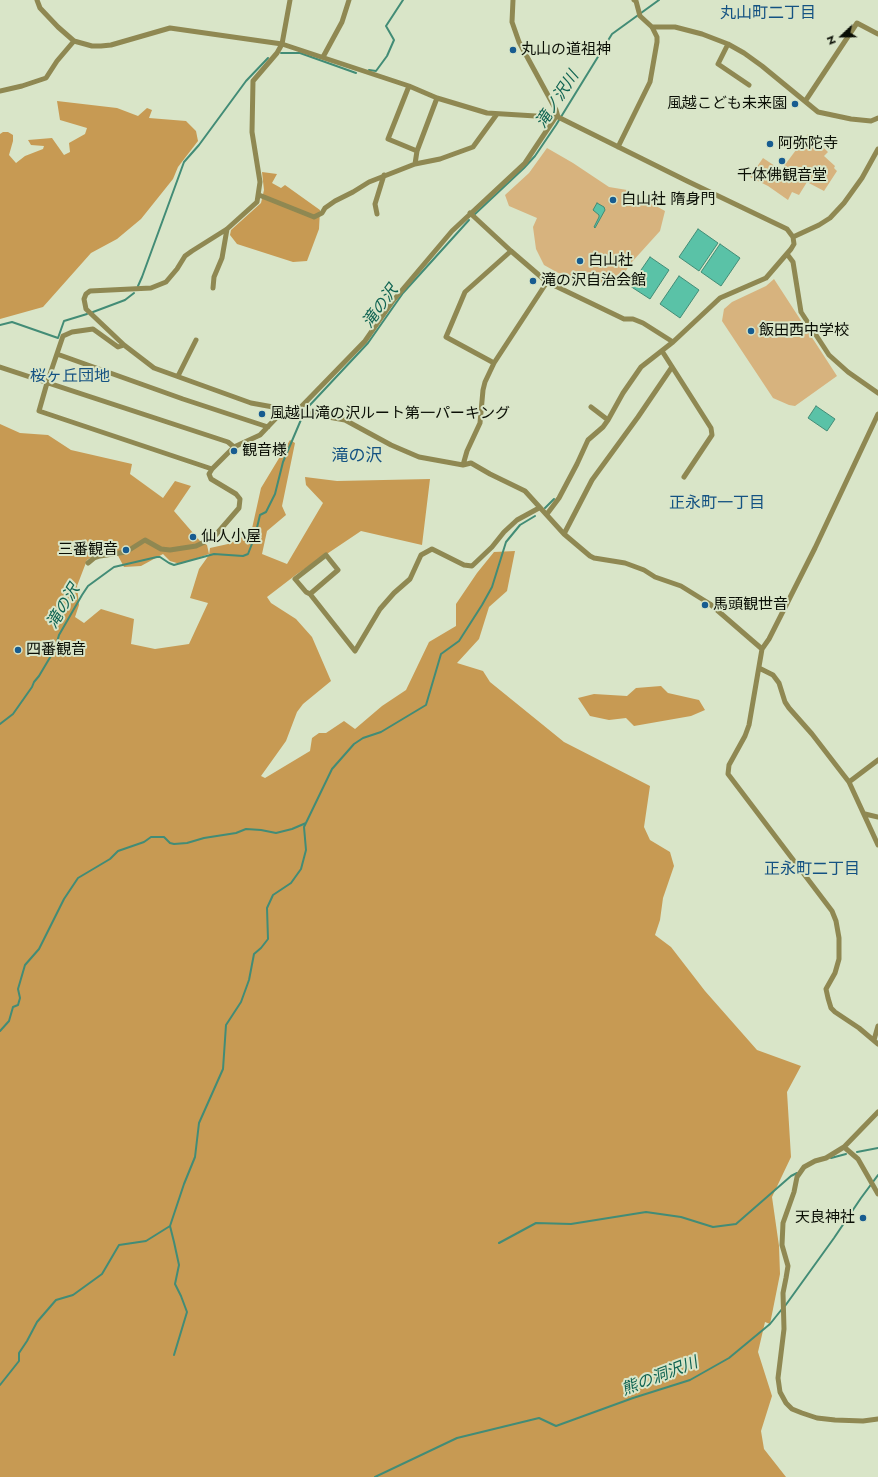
<!DOCTYPE html>
<html>
<head>
<meta charset="utf-8">
<style>
	body { margin:0 }
	#map { position:relative; width:878px; height:1477px; overflow:hidden; background:#d9e5c8; font-family:Jost,sans-serif }
	canvas { display:block }
	.north { position:absolute; left:822px; top:16px; width:40px; height:40px; -webkit-text-stroke:3px #d9e5c8; paint-order:stroke; rotate:248deg; font-size:11px; font-weight:700; line-height:16px; text-align:center; color:#0a0e05 }
	.north::after { content:''; display:block; margin:auto; width:14px; height:18px; background:#0a0e05; clip-path:polygon(50% 0,100% 100%,50% 72%,0 100%) }
</style>
</head>
<body>
<div id="map">
<canvas width="878" height="1477"></canvas>
<div class="north">N</div>
</div>
<script>
const ctx = document.querySelector('canvas').getContext('2d');
ctx.lineJoin = 'round';
function fill(path, color) {
  ctx.fillStyle = color;
  ctx.fill(path, 'evenodd');
}
function poly(rows) {
  const path = new Path2D();
  for (const r of rows) {
    path.moveTo(r[0], r[1]);
    for (let i = 2; i < r.length; i += 2) path.lineTo(r[i], r[i + 1]);
  }
  return path;
}
function strokePath(path, color, width, dash) {
  ctx.strokeStyle = color;
  ctx.lineWidth = width;
  ctx.lineCap = dash ? 'butt' : 'round';
  ctx.setLineDash(dash || []);
  ctx.stroke(path);
}
function label(font, color, halo, rows, align = 'center') {
  ctx.font = font + ' Jost,"Noto Sans JP",sans-serif';
  ctx.lineWidth = 4;
  ctx.setLineDash([]);
  ctx.textBaseline = 'middle';
  ctx.strokeStyle = halo;
  ctx.fillStyle = color;
  for (const [text, x, y, turn = 0] of rows) {
    ctx.save();
    ctx.translate(x, y);
    ctx.rotate((+turn || 0) * Math.PI / 180);
    ctx.textAlign = isNaN(turn) ? turn : align;
    if (halo) ctx.strokeText(text, 0, 0);
    ctx.fillText(text, 0, 0);
    ctx.restore();
  }
}
fill(poly([
	[808,134,821,149,823,147,828,152,824,156,835,166,834,168,837,171,824,191,807,182,799,195,792,192,788,200,768,186,750,177,763,158,781,170],
	[547,148,573,163,609,187,627,190,665,211,660,231,631,263,616,286,584,279,578,284,544,265,536,249,533,227,537,218,509,206,505,195,529,173],
	[774,279,837,376,795,406,789,405,773,398,722,321,724,309,732,302,766,286]
]), '#d7b37e');
fill(poly([
	[57,101,117,108,138,116,147,108,152,110,149,118,186,121,196,131,198,141,178,167,173,179,141,219,117,239,91,253,43,307,0,319,0,134,3,132,8,132,13,135,13,141,9,155,16,163,25,156,43,149,44,146,31,145,28,140,52,138,64,155,70,152,69,143,85,134,87,128,60,120],
	[262,172,277,174,272,183,281,188,285,185,320,210,319,229,307,261,293,262,237,244,230,235,231,230,261,203,264,190],
	[0,424,20,433,48,435,71,450,132,464,130,474,163,498,175,481,191,486,174,511,200,541,207,545,209,554,180,564,170,561,163,554,141,566,124,567,115,550,100,552,87,560,77,586,79,605,75,617,84,623,101,609,134,619,131,644,155,649,189,644,208,603,190,598,199,569,209,555,210,548,228,544,251,533,261,488,290,440,295,443,282,506,286,515,267,531,262,554,287,564,323,503,306,485,305,477,337,481,430,479,422,545,361,531,297,574,267,597,271,603,296,619,312,637,331,681,303,704,297,712,286,741,261,776,265,778,310,751,312,738,319,733,326,733,344,721,355,729,382,706,406,690,429,642,456,626,456,604,477,573,494,552,515,551,507,591,489,607,479,639,457,663,483,671,490,682,564,742,650,786,644,827,650,840,670,852,674,866,663,898,660,920,655,935,671,947,705,991,757,1050,801,1066,787,1092,791,1157,772,1197,779,1246,780,1274,770,1324,765,1322,758,1352,772,1396,761,1431,764,1449,786,1477,0,1477],
	[661,686,668,693,699,700,705,710,691,716,634,726,626,718,609,720,590,716,578,698,594,694,627,696,636,688]
]), '#c79a53');
const water = poly([
	[597,203,604,207,605,210,595,228,594,227,599,217,599,215,593,210,597,203],
	[698,229,718,243,699,271,679,257,698,229],
	[720,244,740,258,721,286,701,272,720,244],
	[650,257,669,270,650,299,630,286,650,257],
	[679,276,699,290,680,318,660,304,679,276],
	[816,406,835,419,827,431,808,418,816,406]
]);
fill(water, '#5ac2a7');
strokePath(water, '#428c76', 1);
strokePath(poly([
	[281,53,300,53,356,73],
	[369,70,376,71,387,56,394,40,386,26,403,0],
	[475,214,524,168,535,156,556,125,612,34,659,0],
	[138,286,142,277,184,162,199,145,246,81,268,58],
	[93,312,125,300,134,293],
	[0,325,12,322,58,338,64,321,87,314],
	[309,406,368,343,403,293,469,220],
	[545,508,554,499],
	[0,724,13,714,32,687,34,682,39,676,55,649,59,635,82,595,88,586,114,567,157,557,160,557,169,563,174,565,214,554,243,556,248,554,255,536,260,515,266,512,275,494,283,462,303,415],
	[0,1031,9,1021,13,1007,18,1005,20,998,18,989,25,965,39,949,64,899,78,878,110,859,118,851,144,842,151,837,164,837,170,843,174,844,187,843,204,838,236,833,246,829,261,830,276,833,292,829,306,823],
	[857,1152,878,1148],
	[831,1158,846,1154],
	[170,1226,174,1242,179,1265,175,1284,181,1296,187,1312,174,1355],
	[499,1243,536,1223,571,1224,646,1212,681,1217,713,1227,736,1224,791,1176,797,1173],
	[785,1306,834,1238,861,1198,878,1175],
	[0,1385,19,1361,19,1353,27,1341,37,1322,56,1300,73,1295,102,1274,119,1245,146,1241,170,1226,184,1184,195,1157,199,1123,223,1069,226,1025,241,1002,249,980,254,954,261,948,268,939,267,908,273,895,291,883,301,869,306,850,304,827,332,769,354,744,363,738,381,732,426,705,441,654,459,641,482,605,492,587,506,542,520,525,535,516],
	[375,1477,457,1438,539,1418,556,1426,633,1398,690,1380,729,1358,770,1324,782,1309]
]), '#428c76', 2);
strokePath(poly([
	[37,0,40,8,58,27,74,41,92,46,101,46,111,45,170,28,282,44,409,86,437,98,487,113,552,117,557,115],
	[290,0,282,44,277,53,253,81,252,132,260,182,257,202,227,229,192,251,185,256,177,269,166,282,151,288,90,291,86,294,84,299,86,309,124,345,154,368,251,403,345,420,391,445,419,457,463,465,471,463,490,474,525,491,564,534,590,556,594,558,625,563,644,570,655,577,681,586,710,604,762,649],
	[513,0,512,22,519,42,556,110,558,117,687,181,787,229,793,237,794,244,791,249,766,278,720,298,673,342,641,367,623,393,608,420,603,427,588,440,577,464,559,498,547,514],
	[652,27,675,27,702,34,728,44,744,53,762,66,818,112,851,119,871,121,878,118],
	[728,44,718,64,749,85],
	[323,57,342,22,349,0],
	[409,86,388,139,417,151],
	[0,91,22,86,46,78,57,61,74,41],
	[806,100,857,23,878,34],
	[618,147,650,82,657,42,657,37,652,27,640,16,636,1,634,0],
	[415,164,417,151,437,98],
	[259,195,314,217,322,213,325,208,335,201,353,192,369,182,415,164,440,159,473,147,497,114],
	[470,213,511,251,547,282,624,319,633,319,643,323,673,342],
	[377,214,375,204,384,175],
	[793,237,819,225,830,218,844,203,862,178,878,149],
	[787,254,793,262,801,312,829,355,848,372,878,393],
	[213,288,214,277,222,258,227,229],
	[124,345,118,347,93,329,72,332,63,336,47,383,39,411,212,469],
	[662,351,711,428,712,435,684,477],
	[57,354,183,399,268,427],
	[494,363,446,337,465,292,511,251],
	[0,367,228,442,234,447],
	[178,376,196,340],
	[591,407,608,420],
	[298,410,365,341,392,302,452,231,525,163,557,115],
	[878,414,815,548,769,639,762,649,749,725,745,736,729,765,728,774,832,911,836,921,839,938,839,959,835,973,826,989,828,998,831,1008,835,1012,859,1028,878,1044],
	[463,465,467,451,480,423,483,390,485,382,494,363,547,282],
	[564,534,592,480,638,417,672,367],
	[88,563,94,558,100,556,126,552,145,540,161,549,170,550,196,546,213,538,239,508,240,499,236,494,211,479,209,474,212,469,234,447,260,435,278,416,288,410],
	[310,594,338,570,326,555,295,579,306,592,310,594,355,651,380,609,394,593,410,579,421,555,432,549,464,565,472,566,492,547,504,532,517,520,539,508],
	[759,668,773,675,779,683,785,702,789,708,812,734,849,782,878,845],
	[849,782,878,760],
	[865,814,878,817],
	[874,1040,878,1026],
	[878,1112,844,1147,826,1158,815,1161,804,1167,797,1177,794,1192,783,1223,782,1245,788,1266,786,1278,783,1293,784,1329,778,1378,780,1392,786,1403,792,1409,802,1413,817,1418,835,1420,863,1421,878,1419],
	[844,1147,858,1159,878,1194]
]), '#8f8852', 5);
for (const [x, y, r, color] of [
	[513,50,4,"#175c90"],
	[795,104,4,"#175c90"],
	[770,144,4,"#175c90"],
	[782,161,4,"#175c90"],
	[613,200,4,"#175c90"],
	[580,261,4,"#175c90"],
	[533,281,4,"#175c90"],
	[751,331,4,"#175c90"],
	[262,414,4,"#175c90"],
	[234,451,4,"#175c90"],
	[193,537,4,"#175c90"],
	[126,550,4,"#175c90"],
	[705,605,4,"#175c90"],
	[18,650,4,"#175c90"],
	[863,1218,4,"#175c90"]
]) {
  const dot = new Path2D();
  dot.arc(x, y, r, 0, 2 * Math.PI);
  ctx.fillStyle = color;
  ctx.fill(dot);
  strokePath(dot, '#d9e5c8', 1.5);
}
label('15px', '#0a0e05', '#d9e5c8', [
	["丸山の道祖神",521,50],
	["風越こども未来園",787,104,"right"],
	["阿弥陀寺",778,144],
	["千体佛観音堂",782,176,"center"],
	["白山社 隋身門",621,200],
	["白山社",588,261],
	["滝の沢自治会館",541,281],
	["飯田西中学校",759,331],
	["風越山滝の沢ルート第一パーキング",270,414],
	["観音様",242,451],
	["仙人小屋",201,537],
	["三番観音",118,550,"right"],
	["馬頭観世音",713,605],
	["四番観音",26,650],
	["天良神社",855,1218,"right"]
], 'left');
label('16px', '#145282', '#d9e5c8', [
	["丸山町二丁目",768,14],
	["桜ヶ丘団地",70,377],
	["正永町一丁目",717,504],
	["正永町二丁目",812,870]
]);
label('italic 16px', '#106452', '#d9e5c8', [
	["滝ノ沢川",558,100,-57],
	["滝の沢",381,307,-54],
	["滝の沢",64,607,-59],
	["熊の洞沢川",660,1377,-21]
]);
label('17px', '#145282', '#d9e5c8', [
	["滝の沢",357,457]
]);
</script>
</body>
</html>
